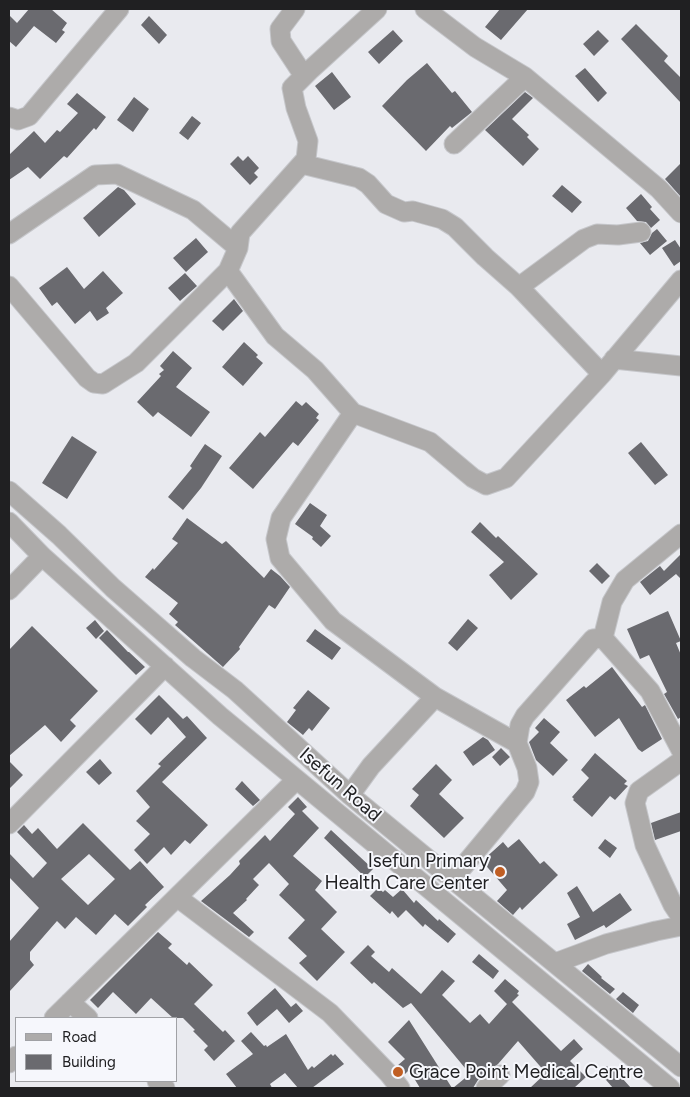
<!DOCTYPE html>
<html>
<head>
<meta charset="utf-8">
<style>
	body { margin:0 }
	#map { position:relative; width:690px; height:1097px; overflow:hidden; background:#e9eaef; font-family:Figtree,sans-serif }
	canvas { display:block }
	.frame { position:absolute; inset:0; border:10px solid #202022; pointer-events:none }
	.legend { position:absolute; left:15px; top:1017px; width:162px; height:65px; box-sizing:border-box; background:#f6f7fc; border:1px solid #a0a1a5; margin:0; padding:6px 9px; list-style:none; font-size:15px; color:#202022 }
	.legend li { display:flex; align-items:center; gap:10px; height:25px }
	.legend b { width:25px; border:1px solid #a0a1a5 }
</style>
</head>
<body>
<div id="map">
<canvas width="690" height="1097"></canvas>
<div class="frame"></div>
<ul class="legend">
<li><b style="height:6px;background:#adabaa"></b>Road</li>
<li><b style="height:14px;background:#6a6a6f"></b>Building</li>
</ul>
</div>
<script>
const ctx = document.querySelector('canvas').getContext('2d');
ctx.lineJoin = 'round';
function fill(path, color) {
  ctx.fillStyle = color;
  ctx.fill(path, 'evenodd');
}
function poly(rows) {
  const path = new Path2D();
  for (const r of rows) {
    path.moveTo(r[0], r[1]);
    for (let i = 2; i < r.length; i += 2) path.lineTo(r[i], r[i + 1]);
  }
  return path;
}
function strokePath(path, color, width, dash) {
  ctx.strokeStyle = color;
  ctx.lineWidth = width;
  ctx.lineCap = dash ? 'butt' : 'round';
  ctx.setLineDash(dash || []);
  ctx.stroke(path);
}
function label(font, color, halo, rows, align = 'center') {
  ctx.font = font + ' Figtree,sans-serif';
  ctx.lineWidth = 4;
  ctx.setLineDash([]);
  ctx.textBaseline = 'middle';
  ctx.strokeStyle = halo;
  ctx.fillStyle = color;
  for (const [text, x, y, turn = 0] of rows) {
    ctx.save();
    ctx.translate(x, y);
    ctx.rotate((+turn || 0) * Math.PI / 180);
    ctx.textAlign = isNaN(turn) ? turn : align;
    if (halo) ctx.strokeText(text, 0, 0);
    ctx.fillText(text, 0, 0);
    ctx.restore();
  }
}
fill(poly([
	[29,9,51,9,67,23,62,30,65,32,56,43,34,26,16,47,9,41,9,15,17,23],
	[500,9,528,9,501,40,485,27],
	[149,16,167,35,159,44,141,25],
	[636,24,668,56,664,61,681,78,681,103,621,39],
	[393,30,403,41,379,64,368,52],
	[598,30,609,41,594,56,583,44],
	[427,63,452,93,455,91,472,112,452,128,450,126,426,151,382,106,407,80],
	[585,68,607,93,598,102,575,76],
	[332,72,351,97,334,110,315,86],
	[525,92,533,98,512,119,529,135,527,137,539,149,523,166,485,130],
	[77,93,106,117,96,130,94,128,67,158,64,156,40,179,28,167,9,180,9,155,34,131,45,143,57,130,60,132,78,113,67,104],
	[134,97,149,109,133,132,117,120],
	[192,116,201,123,188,140,179,133],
	[238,156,243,161,248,156,259,168,254,173,258,177,250,185,230,164],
	[681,163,681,197,665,179],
	[562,185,582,202,572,213,552,196],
	[118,187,124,190,136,204,99,237,83,218],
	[641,194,652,207,650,209,660,220,651,228,646,222,637,221,626,208],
	[657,229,667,241,650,255,640,243,648,241,652,233],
	[196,238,208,252,186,272,173,258],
	[675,240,681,249,681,261,674,266,662,248],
	[67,267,84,289,103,271,123,293,106,308,109,313,97,321,90,311,75,324,57,302,52,306,39,288],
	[185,273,197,286,180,301,168,288],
	[234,299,243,311,223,331,212,321],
	[244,342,258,355,256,357,263,363,243,386,222,367],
	[173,351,192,368,176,387,210,412,191,437,158,412,153,417,137,402,161,376,159,374,164,370,160,366],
	[296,401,302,406,306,402,319,414,316,418,319,420,298,446,293,442,253,489,229,468,260,432,265,437],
	[72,436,97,452,67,499,42,483],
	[641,442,668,475,655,485,628,453],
	[205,444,222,456,201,488,183,510,168,497,192,468,190,466],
	[310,503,327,515,320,526,331,536,321,547,312,539,313,537,295,524],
	[187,518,222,544,226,541,264,578,271,569,280,576,290,587,275,609,269,605,239,647,240,649,223,667,175,625,178,622,169,614,178,603,145,577,153,568,154,570,178,543,172,539],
	[480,522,496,538,498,536,538,574,511,600,489,575,504,562,471,532],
	[681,554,681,579,676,574,650,595,640,582,660,566,664,571],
	[597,563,610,576,602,584,589,571],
	[668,611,681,641,676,643,681,655,681,717,678,719,664,694,667,692,649,655,640,659,627,629],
	[468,619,478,628,457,651,448,643],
	[95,620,104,631,96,639,86,628],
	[32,626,98,691,70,720,76,726,61,742,45,725,9,756,9,650],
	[315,629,341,648,332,660,306,641],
	[107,630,128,652,129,652,145,667,136,675,99,638],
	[612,667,642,707,645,705,662,739,642,752,638,749,619,718,595,737,566,700,584,686,586,688],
	[308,690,330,708,312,731,309,728,303,735,287,722,296,710,293,708],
	[159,695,183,719,187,716,207,738,162,782,208,825,190,844,185,840,171,855,164,847,147,864,134,850,150,834,136,821,150,807,136,791,161,766,158,764,186,737,168,717,151,735,135,719],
	[544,718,560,732,550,743,568,760,553,776,536,760,529,742,539,732,535,728],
	[483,737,488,740,495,750,473,766,463,752],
	[501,748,510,757,500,766,492,757],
	[595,753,627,781,624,784,628,786,615,800,610,796,592,817,573,800,574,799,572,797,589,778,581,770],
	[100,759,112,773,99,785,86,772],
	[9,761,23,775,9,789],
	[436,764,452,780,439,794,464,818,444,838,410,806,419,795,412,789],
	[242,781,260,800,253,806,235,789],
	[298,797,307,807,302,811,319,828,293,856,322,881,315,890,337,912,321,929,345,952,317,981,299,963,307,956,288,938,305,920,279,895,289,884,269,863,253,879,259,885,246,899,247,900,233,913,254,932,249,937,201,901,230,875,240,864,239,861,265,835,270,841,295,814,288,807],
	[681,812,681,831,655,840,651,823],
	[83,823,130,870,140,861,164,887,145,905,147,907,128,926,115,914,96,935,76,917,65,929,57,921,30,952,30,960,34,965,9,992,9,942,39,908,9,877,9,853,33,878,47,863,17,832,24,825,32,834,38,828,57,849],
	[89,854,115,879,88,905,61,879],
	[331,830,373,869,365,877,324,838],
	[519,839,540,864,544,861,558,875,522,910,520,907,513,915,497,901,507,890,482,861,503,842,508,848],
	[605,839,617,848,610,858,598,848],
	[577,886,593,912,620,893,632,910,606,928,604,925,575,940,567,924,580,917,567,893],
	[378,888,383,892,385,890,393,897,402,889,414,903,416,900,438,921,439,919,456,934,448,943,425,924,423,927,406,910,398,918,392,911,390,914,370,896],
	[158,932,172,944,168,948,187,965,189,962,213,985,194,1004,223,1032,225,1030,235,1041,214,1061,204,1050,208,1046,193,1031,195,1030,183,1018,173,1018,151,998,136,1014,113,992,98,1008,90,1000],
	[368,945,375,952,371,956,389,972,392,968,421,994,442,970,455,981,442,995,470,1023,480,1014,489,1024,507,1004,494,991,505,979,519,991,517,994,519,995,512,1002,561,1051,574,1039,583,1049,570,1061,586,1077,574,1088,530,1088,546,1073,518,1041,498,1064,478,1080,473,1088,453,1088,470,1074,411,1003,403,1008,374,982,372,984,350,963],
	[479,954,499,971,493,979,472,962],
	[588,964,602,977,601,978,615,989,610,994,582,971],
	[275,988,291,1007,296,1003,303,1011,289,1023,277,1009,257,1026,247,1013],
	[623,992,639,1005,633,1013,616,999],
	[409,1020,452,1088,420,1088,409,1070,405,1074,397,1066,405,1059,388,1042],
	[251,1032,264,1046,266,1045,267,1047,286,1034,308,1070,312,1066,314,1068,331,1054,333,1056,335,1054,344,1064,312,1088,298,1088,285,1073,270,1084,272,1088,237,1088,226,1074,253,1054,241,1041],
	[607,1066,610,1070,613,1068,631,1088,613,1088,600,1073]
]), '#6a6a6f');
const minor = poly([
	[295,9,280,29,281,41,304,76],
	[425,9,475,47,525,77,659,189,681,213],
	[9,117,18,120,29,116,119,9],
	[454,144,525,77],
	[302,164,359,178,368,184,386,204,404,212,413,211,442,219,455,227,485,257,519,287,602,374],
	[9,234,95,175,117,174,193,210,238,248],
	[228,271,275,336,315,370,353,413,430,442,473,478,486,485,506,478,602,374,681,280],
	[9,286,87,378,94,383,103,384,136,363,228,271,238,248,240,233,306,159,308,141,296,108,292,88,309,71,377,9],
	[519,287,584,239,597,234,618,235,641,232],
	[614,359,681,366],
	[353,413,281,518,276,539,280,558,333,621,435,697,517,743],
	[9,491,59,535,113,588,193,658,235,690,350,795,681,1067],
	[9,522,42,556,220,716,670,1088],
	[9,590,42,556],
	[603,638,612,602,625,580,681,534],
	[681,761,639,791,635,803,645,845,673,905,681,917],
	[350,795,371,766,435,697],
	[9,824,165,666],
	[452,880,525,792,529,782,527,768,517,743,520,725,525,716,593,639,603,638,650,691,681,750],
	[177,897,330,1013,389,1074,400,1088],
	[555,963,606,944,656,931,681,926],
	[70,1002,88,1018],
	[54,1018,296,780],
	[9,1063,16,1056],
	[157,1081,165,1088],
	[486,1088,500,1075]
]);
strokePath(minor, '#c5c6ca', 21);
strokePath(minor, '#adabaa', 19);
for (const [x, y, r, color] of [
	[500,872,6,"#c05e23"],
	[398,1072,6,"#c05e23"]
]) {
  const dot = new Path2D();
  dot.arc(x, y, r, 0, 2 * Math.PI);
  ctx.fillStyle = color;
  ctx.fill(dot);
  strokePath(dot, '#f6f7fc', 2);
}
label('19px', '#202022', '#f6f7fc', [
	["Isefun Road",340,785,41]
]);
label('19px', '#202022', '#f6f7fc', [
	["Isefun Primary",489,861],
	["Health Care Center",489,883],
	["Grace Point Medical Centre",409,1072,"left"]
], 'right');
</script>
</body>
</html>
